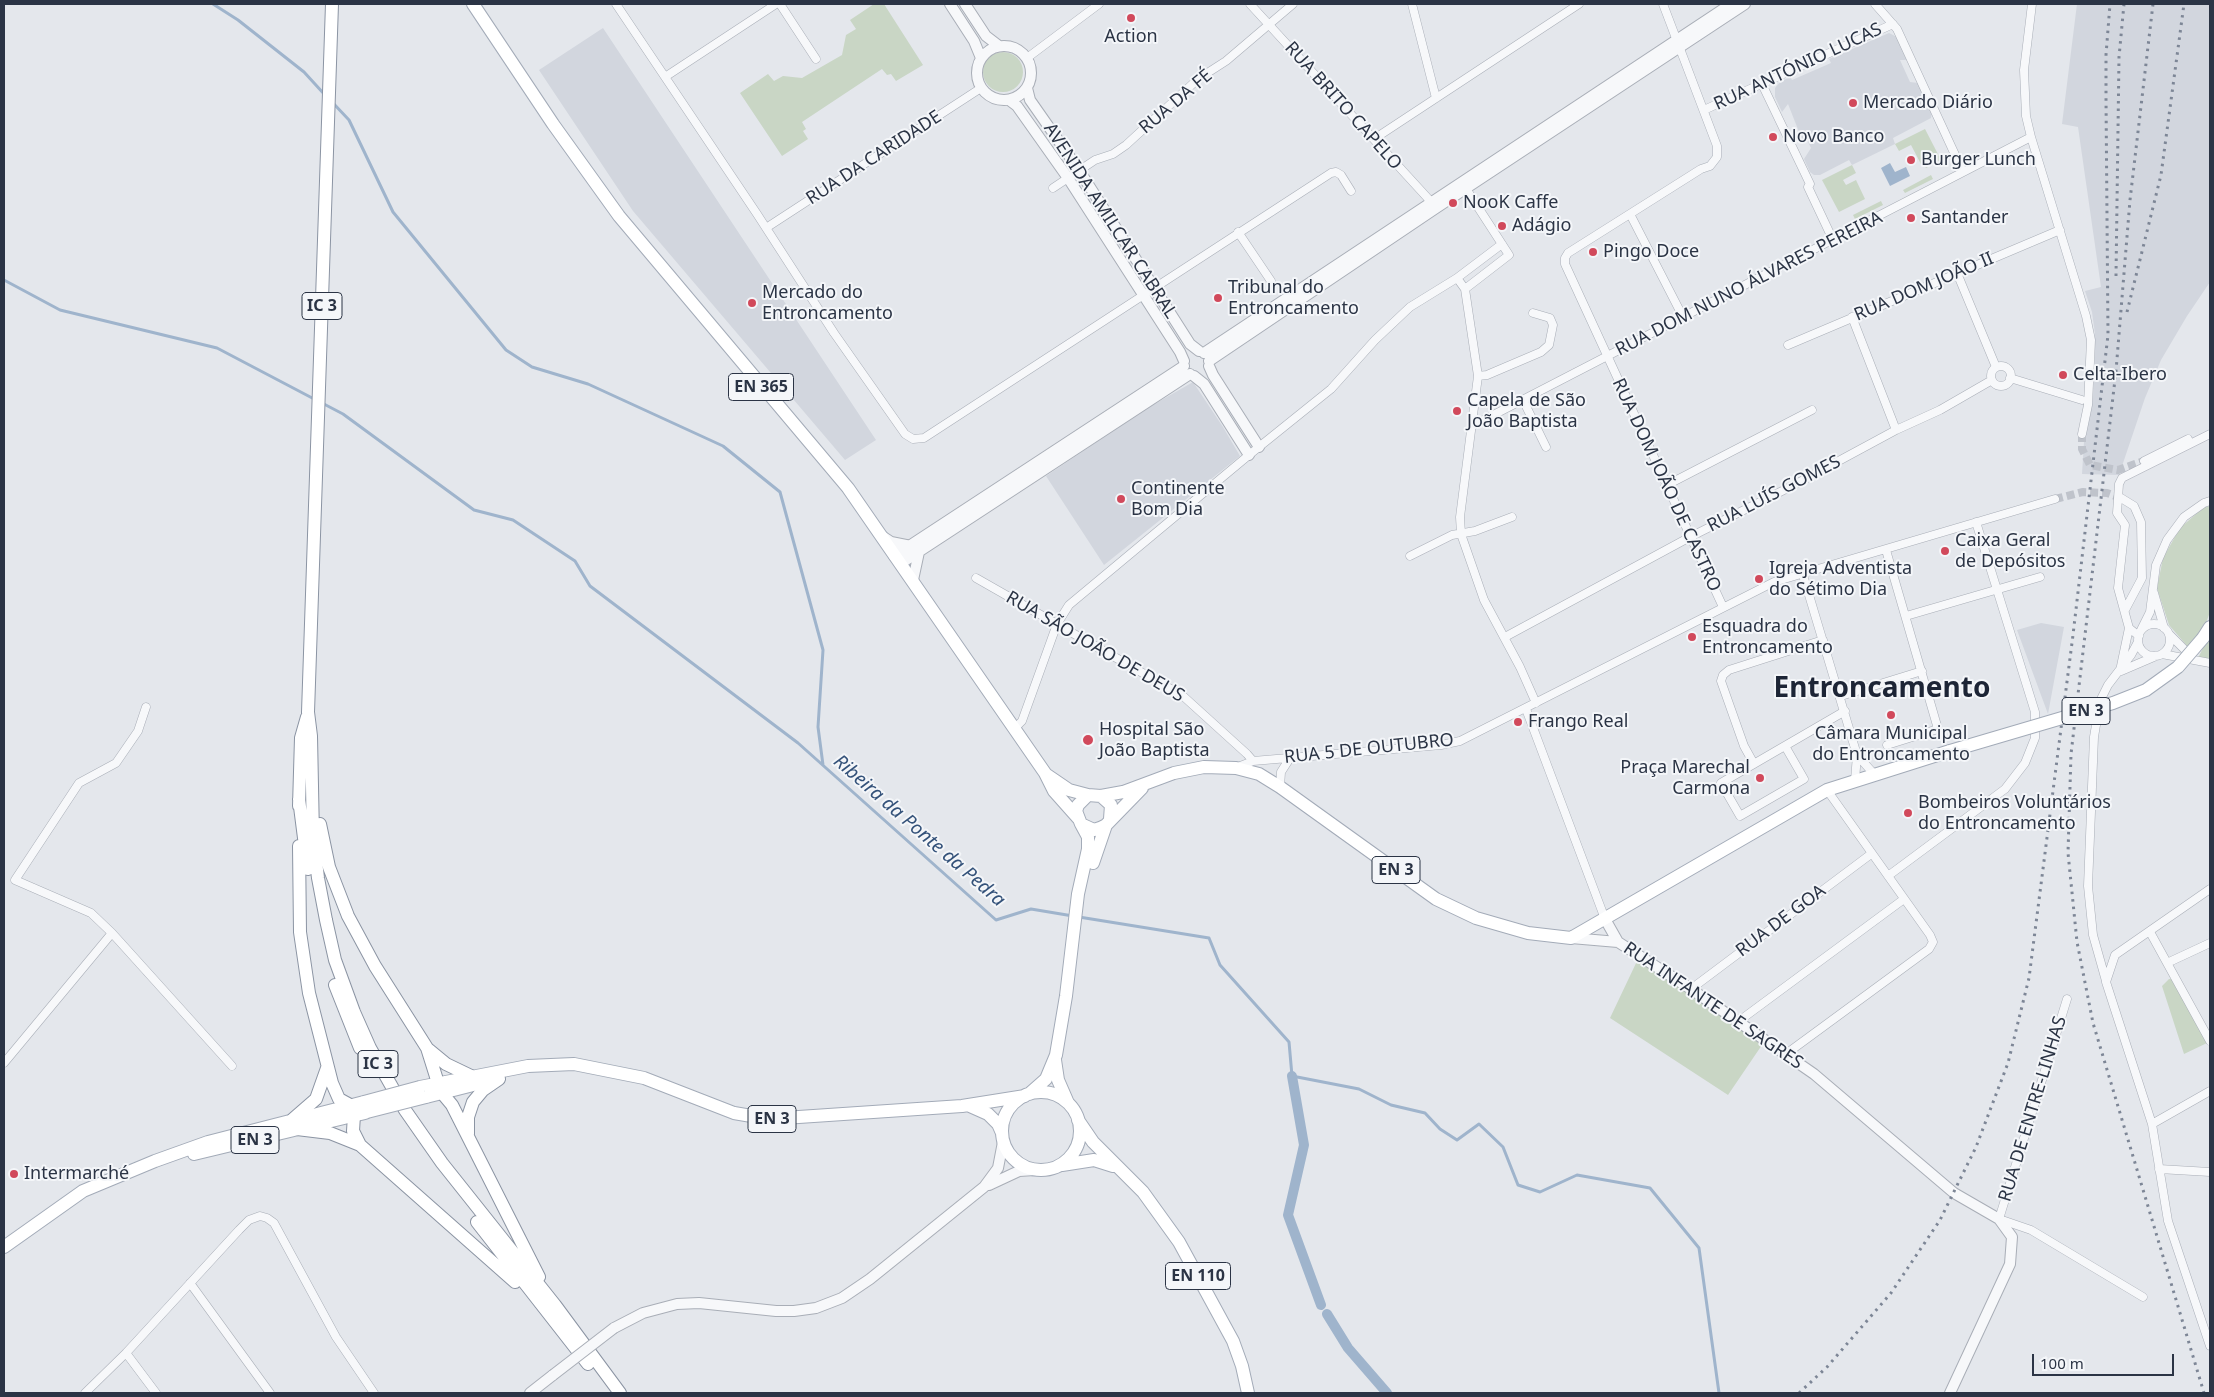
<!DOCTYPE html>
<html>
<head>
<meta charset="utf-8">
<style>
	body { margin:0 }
	#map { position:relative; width:2214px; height:1397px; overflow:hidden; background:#e4e7ec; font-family:"Noto Sans",sans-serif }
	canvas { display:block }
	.frame { position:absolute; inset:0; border:5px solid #2b3445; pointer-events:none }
	.scale { position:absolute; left:2032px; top:1354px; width:142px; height:22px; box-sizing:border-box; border:2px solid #2b3445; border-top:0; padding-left:6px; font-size:15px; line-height:18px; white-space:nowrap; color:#2b3445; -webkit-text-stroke:4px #f4f6f9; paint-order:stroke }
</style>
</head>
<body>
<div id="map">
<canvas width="2214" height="1397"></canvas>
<div class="frame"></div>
<div class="scale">100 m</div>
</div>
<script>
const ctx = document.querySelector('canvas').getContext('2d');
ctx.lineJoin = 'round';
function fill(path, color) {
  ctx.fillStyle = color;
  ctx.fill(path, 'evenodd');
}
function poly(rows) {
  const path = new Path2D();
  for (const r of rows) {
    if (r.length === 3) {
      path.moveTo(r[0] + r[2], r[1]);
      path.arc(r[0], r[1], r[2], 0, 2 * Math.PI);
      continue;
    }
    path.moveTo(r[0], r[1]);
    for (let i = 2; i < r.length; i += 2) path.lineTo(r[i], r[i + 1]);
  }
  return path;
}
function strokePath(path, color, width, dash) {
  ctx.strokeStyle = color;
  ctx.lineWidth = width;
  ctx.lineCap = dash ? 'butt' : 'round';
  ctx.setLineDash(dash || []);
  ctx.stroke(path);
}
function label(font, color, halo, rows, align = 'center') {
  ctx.font = font + ' "Noto Sans",sans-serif';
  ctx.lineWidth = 4;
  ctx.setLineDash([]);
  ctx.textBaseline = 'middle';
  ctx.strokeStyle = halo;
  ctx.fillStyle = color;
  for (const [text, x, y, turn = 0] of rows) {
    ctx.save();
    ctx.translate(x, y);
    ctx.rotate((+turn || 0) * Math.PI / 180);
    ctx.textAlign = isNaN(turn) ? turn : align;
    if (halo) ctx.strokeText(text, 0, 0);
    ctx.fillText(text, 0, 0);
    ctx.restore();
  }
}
fill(poly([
	[2077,4,2210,4,2210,282,2187,316,2161,360,2145,398,2119,475,2082,474,2084,442,2092,405,2095,373,2095,334,2092,312,2085,291,2101,287,2078,127,2062,124],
	[603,28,876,440,845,460,633,211,539,70],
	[1889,33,1897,37,1908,60,1900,60,1910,82,1918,83,1932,112,1931,118,1893,138,1895,144,1852,165,1849,160,1820,175,1814,175,1810,172,1804,159,1811,148,1807,140,1803,142,1788,104,1782,112,1775,97,1775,88,1780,82,1790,77,1792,80,1831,63,1829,59],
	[1193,382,1223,427,1240,456,1104,565,1046,476,1146,409],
	[2041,623,2064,627,2048,714,2017,630]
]), '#d2d6de');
fill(poly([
	[874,4,884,4,923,65,896,81,891,74,887,75,882,69,802,122,806,129,803,131,808,139,782,156,740,93,768,74,774,81,783,76,802,78,842,55,846,35,856,29,850,20],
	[1003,72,20],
	[1925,129,1941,160,1926,168,1924,165,1922,166,1911,145,1899,151,1895,144],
	[1852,165,1856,173,1843,180,1846,185,1856,180,1865,199,1839,212,1822,180],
	[1931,175,1933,179,1905,193,1903,190],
	[1881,201,1883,205,1855,219,1853,215],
	[2210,506,2210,612,2206,623,2188,647,2169,625,2157,588,2163,558,2180,528,2204,507],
	[2210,634,2210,663,2197,660],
	[1638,959,1764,1042,1728,1095,1610,1018],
	[2169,979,2173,979,2207,1043,2184,1054,2162,986]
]), '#c9d6c5');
fill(poly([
	[1890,163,1895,172,1906,167,1910,176,1890,186,1881,168]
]), '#9fb4cc');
strokePath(poly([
	[213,4,238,20,304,72,325,95],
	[333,103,349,120,393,212,506,350,532,367,588,384,723,446,780,492,823,650,818,727,823,765],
	[4,280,60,310,217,348,316,400],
	[322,403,343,414,474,510,513,520,575,561,590,586,798,743,996,920,1031,909,1073,916],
	[1079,917,1209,938,1220,965,1289,1042,1292,1076,1359,1089,1391,1105,1425,1113,1440,1129,1457,1140,1479,1124,1503,1147,1518,1185,1540,1192,1577,1175,1650,1188,1699,1248,1719,1393]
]), '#9fb4cc', 3);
strokePath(poly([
	[1292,1076,1304,1145,1288,1215,1321,1305],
	[1327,1314,1348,1348,1387,1393]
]), '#9fb4cc', 10);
strokePath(poly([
	[2082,434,2082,449,2090,465,2118,470,2144,461],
	[2055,499,2083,492,2107,493,2121,498]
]), '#bfc3cb', 8, [8, 4]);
const minor = poly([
	[616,4,757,214,834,333,905,434,913,439,924,438,1331,173,1336,172,1341,175,1351,191],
	[780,4,816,59],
	[1250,4,1434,205],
	[1412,4,1436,98],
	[1663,4,1717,146,1717,157,1710,166,1701,169,1568,253,1565,258,1565,264,1723,607],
	[1875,4,1897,29,1963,172],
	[2032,4,2024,70,2026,116,2031,137,2086,316,2091,340,2088,405,2082,434],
	[1027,58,1099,4],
	[665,77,776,4],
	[1762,84,1810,184,1808,187,1833,240],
	[1704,110,1893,24],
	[1374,139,1579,4],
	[1463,184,1509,255,1465,289],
	[1053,188,1095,160,1113,154,1126,145,1198,79,1226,61,1293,4],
	[1630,214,1683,317],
	[766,228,981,88],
	[1238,232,1271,281],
	[1502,244,1457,278,1465,289,1478,376,1460,517,1461,534,1484,600,1520,667,1536,703],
	[1957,273,1996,367],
	[1852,317,1896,430],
	[1788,345,2060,230],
	[2001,376,10],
	[1478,376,1487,375,1541,352,1549,345,1553,325,1550,318,1533,313],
	[2010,378,2082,400],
	[1523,400,1546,447],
	[1472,426,2031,137],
	[2144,461,2188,439],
	[1665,486,1812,410],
	[2121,498,2134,506,2141,522,2142,578,2125,610],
	[1886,550,1938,729,1887,745],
	[1410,556,1452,535,1475,531,1512,517],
	[1803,575,1857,755,1855,780],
	[976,578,1183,696,1247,754,1253,761],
	[2154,593,2164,628],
	[1906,616,2040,577],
	[2154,640,16],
	[2141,630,2150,612,2156,565,2167,540,2184,517,2204,503,2210,501],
	[2169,634,2191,656],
	[2139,636,2129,628,2118,588,2125,525,2117,513,2119,484,2122,478,2210,434],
	[1505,637,1690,537,1796,484,1896,430,1940,410,1992,380],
	[2162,654,2210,663],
	[2121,666,2129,628],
	[2121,671,2156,656],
	[1841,696,1922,671],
	[1526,709,1605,919],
	[1014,729,1022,721,1057,624,1069,605,1249,455,1331,389,1375,340,1410,307,1457,278],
	[1785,746,1804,779,1740,816,1721,783,1845,711],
	[1857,755,1874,774],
	[1754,764,1744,746,1721,681,1723,675,1729,670,1823,640],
	[1238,767,1253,761,1441,745,1460,741,1774,582,2055,499],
	[1280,787,1281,772,1290,758],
	[1888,876,2005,789,2025,763,2035,738,2035,712,1976,522],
	[2210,889,2115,955,2106,982,2152,1124,2168,1221,2210,1346],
	[2150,932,2210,1041],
	[112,933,232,1066],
	[2167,963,2210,943],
	[2106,981,2093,935,2088,886,2094,737,2100,701,2108,685,2131,655,2138,642],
	[1691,989,1871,854],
	[2067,999,1999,1219,2031,1230,2143,1297],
	[1739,1021,1904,899],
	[1786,1054,1929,949,1933,942,1930,935,1827,790],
	[4,1063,112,933,91,913,15,880,79,783,116,763,138,731,146,707],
	[2152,1124,2210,1091],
	[2159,1169,2210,1172],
	[190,1283,270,1393],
	[126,1353,156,1393],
	[85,1393,126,1353,239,1230,249,1220,260,1216,267,1218,274,1223,336,1337,374,1393]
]);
const tertiary = poly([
	[950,4,974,41,981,58],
	[965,4,986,36,999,46],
	[1004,73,27],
	[1027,88,1030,100,1079,170,1190,344,1199,351],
	[1009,100,1017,106,1068,178,1180,352,1184,361],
	[1204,353,1731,4],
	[1209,361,1436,208,1745,4],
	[1209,366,1213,375,1259,447],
	[1194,376,1204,384,1249,455],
	[882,536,891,542,911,546],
	[894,556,1184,366],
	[900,564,1190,374],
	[913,580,919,552],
	[1605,919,1618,942,1691,989,1814,1074,1954,1193,1999,1219,2012,1237,2010,1264,1950,1393],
	[1571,938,1618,942],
	[989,1185,1019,1171,1035,1170],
	[614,1328,643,1313,677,1304,699,1303,776,1311,794,1311,816,1308,842,1298,870,1279,984,1187,998,1168,1003,1142],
	[530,1393,553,1375]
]);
const primary = poly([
	[473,4,553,124,619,216,848,488,1045,773,1054,791,1078,818],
	[2203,638,2210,627],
	[1047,775,1069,790,1088,795],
	[1101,796,1123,792,1174,773,1204,767,1236,768,1259,774,1280,787,1436,899,1476,918,1528,933,1571,938,1827,790,1950,751],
	[1110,819,1111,805,1101,796,1088,795,1078,805,1076,811,1081,824,1094,830,1100,828,1106,825,1142,788],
	[1093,863,1106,825],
	[1055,1060,1058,1080,1068,1103],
	[420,1087,528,1066,574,1064,644,1078,734,1113,769,1119,962,1106,1025,1096],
	[1041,1131,39],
	[1029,1094,1046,1079,1056,1055,1066,996,1078,894,1088,849,1088,837,1081,824],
	[426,1097,497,1079],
	[970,1106,988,1114,998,1124,1002,1133],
	[1078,1120,1093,1142,1143,1192,1179,1242,1233,1341,1242,1366,1248,1393],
	[194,1154,365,1113],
	[1062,1165,1094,1160,1113,1166],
	[4,1247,83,1191,155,1161,208,1142,364,1102]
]);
const trunk = poly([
	[332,4,308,712,311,736,313,836,318,878,326,920,335,960,354,1012,370,1048,405,1110,442,1163,555,1305,620,1393],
	[299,799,308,869],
	[299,806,301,738,307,717],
	[320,824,329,867,348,916,375,966,427,1048,438,1083],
	[299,846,300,932,309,993,332,1083,339,1099,350,1105],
	[335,985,360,1048],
	[429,1050,446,1064,471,1076],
	[442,1093,452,1105,539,1277],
	[354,1115,353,1131,360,1145],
	[293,1119,316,1099,327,1068],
	[297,1129,330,1133,360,1145,515,1282],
	[468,1134,468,1117,473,1102,483,1090,499,1079],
	[477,1222,588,1364]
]);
strokePath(minor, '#a9aeb7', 9);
strokePath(tertiary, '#a9aeb7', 12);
strokePath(primary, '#a3abb8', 14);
strokePath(trunk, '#8b94a3', 14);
strokePath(minor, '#f7f8fa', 8);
strokePath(tertiary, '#f7f8fa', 10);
strokePath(primary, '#fff', 12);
strokePath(trunk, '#fff', 12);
strokePath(poly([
	[2153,4,2130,200,2116,371,2071,754,2068,853,2077,942,2093,1023,2204,1393],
	[2116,276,2119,57,2124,4],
	[2127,312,2161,175,2184,4],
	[1799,1393,1827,1367,1891,1293,1940,1220,1976,1147,2008,1063,2029,978,2073,635,2108,335,2106,98,2106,55,2110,4]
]), '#7d8696', 3, [2.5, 5]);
const tertiaryBridge = poly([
	[553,1375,614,1328]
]);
const primaryBridge = poly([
	[1950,751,2113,703,2146,690,2178,667,2203,638],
	[364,1102,420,1087],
	[367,1112,426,1097]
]);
strokePath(tertiaryBridge, '#a9aeb7', 12, []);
strokePath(primaryBridge, '#a3abb8', 14, []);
strokePath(tertiaryBridge, '#f7f8fa', 10);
strokePath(primaryBridge, '#fff', 12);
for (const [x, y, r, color] of [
	[1131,18,5,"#d1495b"],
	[1853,103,5,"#d1495b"],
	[1773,137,5,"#d1495b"],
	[1911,160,5,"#d1495b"],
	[1453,203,5,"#d1495b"],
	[1911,218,5,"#d1495b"],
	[1502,226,5,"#d1495b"],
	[1593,252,5,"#d1495b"],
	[1218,298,5,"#d1495b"],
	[752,303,5,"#d1495b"],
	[2063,375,5,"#d1495b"],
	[1457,411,5,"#d1495b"],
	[1121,499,5,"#d1495b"],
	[1945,551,5,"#d1495b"],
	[1759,579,5,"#d1495b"],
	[1692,637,5,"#d1495b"],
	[1891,715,5,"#d1495b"],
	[1518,722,5,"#d1495b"],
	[1088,740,6,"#d1495b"],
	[1760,778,5,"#d1495b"],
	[1908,813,5,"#d1495b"],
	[14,1174,5,"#d1495b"]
]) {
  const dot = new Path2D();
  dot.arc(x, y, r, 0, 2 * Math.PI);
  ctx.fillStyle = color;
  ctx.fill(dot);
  strokePath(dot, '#f4f6f9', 2);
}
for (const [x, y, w] of [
	[322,306,40],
	[761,387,65],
	[2086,711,48],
	[1396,870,48],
	[378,1064,40],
	[772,1119,48],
	[255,1140,48],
	[1198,1276,65]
]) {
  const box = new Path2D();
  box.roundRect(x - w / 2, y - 13.5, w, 27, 4);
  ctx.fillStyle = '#f4f6f9';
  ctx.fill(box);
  strokePath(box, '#2b3445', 1);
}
label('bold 16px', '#2b3445', null, [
	["IC 3",322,306],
	["EN 365",761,387],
	["EN 3",2086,711],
	["EN 3",1396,870],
	["IC 3",378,1064],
	["EN 3",772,1119],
	["EN 3",255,1140],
	["EN 110",1198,1276]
]);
label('18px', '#2b3445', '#f4f6f9', [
	["Action",1131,37,"center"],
	["Mercado Diário",1863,103],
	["Novo Banco",1783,137],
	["Burger Lunch",1921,160],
	["NooK Caffe",1463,203],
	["Santander",1921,218],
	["Adágio",1512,226],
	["Pingo Doce",1603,252],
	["Tribunal do",1228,288],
	["Entroncamento",1228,309],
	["Mercado do",762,293],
	["Entroncamento",762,314],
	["Celta-Ibero",2073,375],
	["Capela de São",1467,401],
	["João Baptista",1467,422],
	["Continente",1131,489],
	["Bom Dia",1131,510],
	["Caixa Geral",1955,541],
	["de Depósitos",1955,562],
	["Igreja Adventista",1769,569],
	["do Sétimo Dia",1769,590],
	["Esquadra do",1702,627],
	["Entroncamento",1702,648],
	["Frango Real",1528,722],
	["Hospital São",1099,730],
	["João Baptista",1099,751],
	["Câmara Municipal",1891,734,"center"],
	["do Entroncamento",1891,755,"center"],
	["Praça Marechal",1750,768,"right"],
	["Carmona",1750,789,"right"],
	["Bombeiros Voluntários",1918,803],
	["do Entroncamento",1918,824],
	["Intermarché",24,1174]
], 'left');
label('18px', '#2b3445', '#f4f6f9', [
	["RUA ANTÓNIO LUCAS",1798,67,-25],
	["RUA DA FÉ",1176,102,-40],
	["RUA BRITO CAPELO",1343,106,48],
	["RUA DA CARIDADE",874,158,-33],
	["AVENIDA AMILCAR CABRAL",1110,221,57],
	["RUA DOM NUNO ÁLVARES PEREIRA",1749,284,-27],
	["RUA DOM JOÃO II",1924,287,-23],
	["RUA DOM JOÃO DE CASTRO",1666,485,65],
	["RUA LUÍS GOMES",1774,494,-27],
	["RUA SÃO JOÃO DE DEUS",1095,647,30],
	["RUA 5 DE OUTUBRO",1369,749,-6],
	["RUA DE GOA",1781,921,-37],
	["RUA INFANTE DE SAGRES",1713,1006,34],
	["RUA DE ENTRE-LINHAS",2033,1109,-73]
]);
label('italic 19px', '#34527a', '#f4f6f9', [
	["Ribeira da Ponte da Pedra",919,831,41]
]);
label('bold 28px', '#1d2536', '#f4f6f9', [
	["Entroncamento",1882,689]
]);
</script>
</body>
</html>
